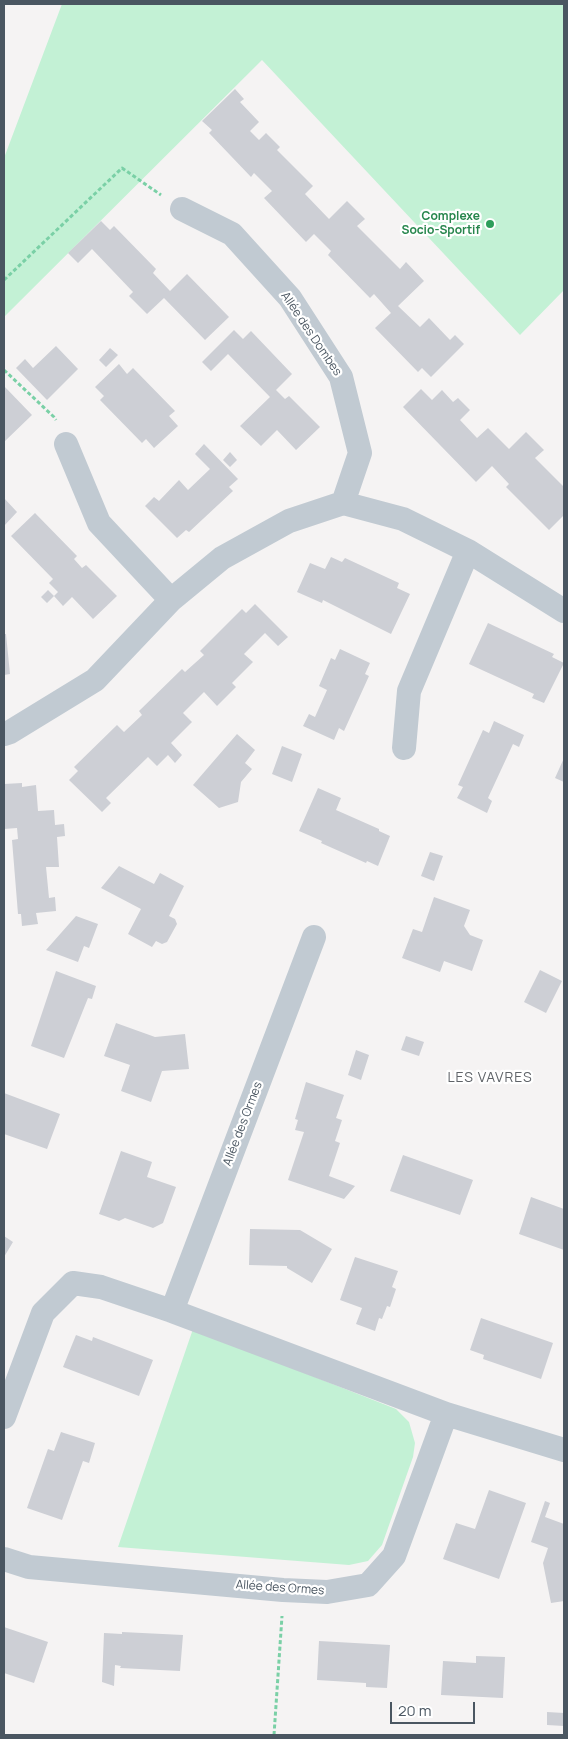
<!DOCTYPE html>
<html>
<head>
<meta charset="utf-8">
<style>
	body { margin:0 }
	#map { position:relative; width:568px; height:1739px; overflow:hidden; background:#f5f3f3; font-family:Manrope,sans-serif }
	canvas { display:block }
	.frame { position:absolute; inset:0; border:5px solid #4a5661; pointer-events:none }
	.scale { position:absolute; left:390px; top:1702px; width:85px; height:22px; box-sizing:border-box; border:2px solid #4a5661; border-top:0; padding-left:6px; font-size:15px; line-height:18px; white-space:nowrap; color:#4a5661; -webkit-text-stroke:4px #fff; paint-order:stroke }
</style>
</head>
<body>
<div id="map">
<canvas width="568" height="1739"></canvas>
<div class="frame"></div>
<div class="scale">20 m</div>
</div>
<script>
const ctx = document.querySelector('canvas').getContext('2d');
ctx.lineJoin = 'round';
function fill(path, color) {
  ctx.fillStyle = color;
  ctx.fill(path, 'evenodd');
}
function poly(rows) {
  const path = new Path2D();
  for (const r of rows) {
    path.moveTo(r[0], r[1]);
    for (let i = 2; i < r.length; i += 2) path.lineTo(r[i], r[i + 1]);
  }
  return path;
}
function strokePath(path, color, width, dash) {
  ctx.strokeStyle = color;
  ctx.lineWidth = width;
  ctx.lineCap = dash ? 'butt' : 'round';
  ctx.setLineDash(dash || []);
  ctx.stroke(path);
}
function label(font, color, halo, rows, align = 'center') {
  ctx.font = font + ' Manrope,sans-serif';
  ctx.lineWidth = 4.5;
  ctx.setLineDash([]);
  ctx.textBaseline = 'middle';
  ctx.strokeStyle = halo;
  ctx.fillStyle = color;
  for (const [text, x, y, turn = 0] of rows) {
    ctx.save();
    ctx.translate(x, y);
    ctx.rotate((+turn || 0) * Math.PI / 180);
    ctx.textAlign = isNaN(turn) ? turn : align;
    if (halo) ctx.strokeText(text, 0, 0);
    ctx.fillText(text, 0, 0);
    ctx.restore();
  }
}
fill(poly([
	[62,4,564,4,564,290,520,335,262,60,4,317,4,158],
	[193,1329,396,1409,409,1422,415,1443,413,1457,382,1545,368,1561,349,1565,118,1547]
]), '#c3f1d5');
fill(poly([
	[235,89,244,99,240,102,259,122,250,131,259,140,266,133,280,147,277,150,313,186,305,194,329,219,347,201,365,219,357,226,400,269,406,262,424,281,398,306,420,327,429,318,450,340,455,335,464,344,431,377,422,368,418,372,375,328,391,313,374,294,370,298,328,255,331,251,314,234,306,242,264,198,272,191,254,173,251,177,209,133,212,130,202,121],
	[101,221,110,230,114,226,156,269,153,273,170,291,187,274,229,317,205,340,164,298,147,314,129,296,133,292,92,249,78,263,68,253],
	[234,330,243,339,251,331,292,374,276,390,285,399,289,396,320,427,296,450,277,430,261,446,240,426,270,397,228,354,211,371,202,362],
	[56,346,78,369,47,400,16,368,25,359,33,368],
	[110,348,118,355,106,367,99,360],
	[119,364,127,374,133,368,175,411,169,416,178,426,154,448,146,439,142,443,100,400,104,396,95,387],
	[4,386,32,415,4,442],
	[421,389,432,400,442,390,453,402,458,398,470,410,460,420,477,438,488,428,509,449,526,432,544,450,535,458,564,487,564,515,549,530,506,487,509,484,492,466,476,482,403,407],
	[204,444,238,479,229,487,233,491,189,532,186,530,177,538,145,506,154,497,159,501,179,480,188,490,210,469,195,454],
	[230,452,237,460,230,467,223,460],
	[4,498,17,512,4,526],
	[35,513,77,556,74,559,82,568,86,565,117,596,93,619,72,597,63,606,54,596,58,592,49,583,53,579,11,536],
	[331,557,342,562,345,558,399,583,397,588,410,594,391,634,323,600,322,603,297,592,310,563,325,569],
	[48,590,54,596,47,603,41,597],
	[255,604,288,637,278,646,265,633,244,654,253,662,232,683,236,687,217,706,204,692,183,713,192,722,171,743,182,755,175,763,168,755,157,766,148,757,106,798,111,803,102,812,69,780,78,771,74,767,117,725,124,732,142,715,139,711,182,669,185,672,204,655,200,651,242,609,246,613],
	[488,623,554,654,552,657,564,663,544,703,532,698,534,694,469,664],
	[4,634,6,634,10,674,4,675],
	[340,649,370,663,365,674,369,676,344,731,339,728,334,740,303,726,309,714,315,717,327,690,319,686,331,658,335,660],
	[494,721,524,735,519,747,513,744,488,798,492,801,487,813,457,798,463,787,458,785,483,730,489,733],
	[237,734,255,750,245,763,252,769,241,782,238,802,219,808,193,785],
	[282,746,302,754,292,782,272,774],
	[564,758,564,782,555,778],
	[22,783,22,787,36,785,38,811,54,810,55,825,64,824,65,836,57,837,59,867,46,867,49,898,55,897,56,911,36,913,38,924,22,926,21,914,18,914,12,840,18,839,17,828,4,829,4,784],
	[318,788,341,798,336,810,379,829,379,831,390,836,378,866,367,861,366,863,321,843,322,841,299,831],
	[430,852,443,856,434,881,421,876],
	[119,866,154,884,160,873,184,886,169,916,175,919,177,924,167,942,162,944,156,941,152,947,128,934,141,909,101,888],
	[434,897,470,910,464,926,470,935,483,940,472,971,444,961,440,972,402,958,413,929,422,932],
	[76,916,98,924,89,948,84,946,78,962,46,950],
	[540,970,562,981,546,1013,524,1002],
	[56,971,96,986,92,999,88,998,64,1058,31,1046],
	[116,1023,155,1037,185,1034,189,1069,162,1071,151,1102,121,1091,130,1065,104,1056],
	[406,1036,424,1042,419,1056,401,1050],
	[356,1050,369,1055,361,1080,348,1075],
	[306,1082,344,1095,336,1118,342,1120,335,1141,340,1143,329,1176,355,1186,344,1199,288,1180,304,1132,295,1130,298,1120,295,1119],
	[4,1093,60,1114,47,1149,4,1134],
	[121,1151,152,1162,147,1177,176,1187,163,1223,153,1228,125,1218,119,1221,99,1214],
	[403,1155,473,1180,460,1215,390,1191],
	[531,1197,564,1209,564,1250,519,1234],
	[250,1229,300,1230,332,1249,312,1283,287,1268,287,1266,249,1265],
	[4,1236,13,1242,4,1257],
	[355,1257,398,1271,392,1287,396,1289,390,1307,387,1306,382,1319,379,1318,375,1331,356,1324,362,1308,340,1300],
	[481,1318,553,1343,541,1379,483,1359,484,1355,470,1350],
	[76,1335,92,1341,93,1337,153,1360,139,1396,63,1367],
	[61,1432,95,1443,89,1463,83,1461,62,1520,27,1508,48,1449,54,1451],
	[489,1490,526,1503,499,1579,443,1559,456,1523,475,1529],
	[545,1501,550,1503,545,1517,564,1524,564,1601,551,1603,543,1563,548,1548,531,1542],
	[4,1627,48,1642,34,1683,4,1673],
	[122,1632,183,1635,180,1671,120,1668,121,1666,115,1665,114,1686,102,1682,104,1633,122,1634],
	[319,1641,390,1645,387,1688,366,1687,366,1683,317,1680],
	[476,1656,505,1657,503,1698,441,1695,443,1661,476,1663],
	[547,1712,564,1713,564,1726,547,1725]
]), '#cdcfd5');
strokePath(poly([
	[4,280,122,168,161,195],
	[4,370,54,417,56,420],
	[274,1735,282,1616]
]), '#7ad0a6', 3, [4, 2.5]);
strokePath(poly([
	[182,209,232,234,290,298,341,377,360,453,343,503],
	[66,444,99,523,171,600],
	[4,734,10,732,95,680,171,600,222,558,289,521,343,503,403,519,468,551,564,611],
	[404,748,409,691,468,551],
	[172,1311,314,937],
	[4,1417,43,1313,73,1283,101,1287,172,1311,446,1414,564,1450],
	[4,1559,29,1567,283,1590,327,1592,368,1585,394,1556,446,1414]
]), '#c1cad2', 24);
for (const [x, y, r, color] of [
	[490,224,5,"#2e9e5b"]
]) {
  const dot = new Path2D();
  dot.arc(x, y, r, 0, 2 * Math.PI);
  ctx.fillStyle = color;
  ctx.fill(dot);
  strokePath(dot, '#fff', 2);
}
label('bold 12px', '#27864d', '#fff', [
	["Complexe",480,217],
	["Socio-Sportif",480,231]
], 'right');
label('12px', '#4a5661', '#fff', [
	["Allée des Dombes",311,334,56],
	["Allée des Ormes",243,1124,-69],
	["Allée des Ormes",280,1588,4]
]);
ctx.letterSpacing = '1px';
label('14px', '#5f6368', '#fff', [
	["LES VAVRES",490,1078]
]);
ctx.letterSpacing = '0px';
</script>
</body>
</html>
